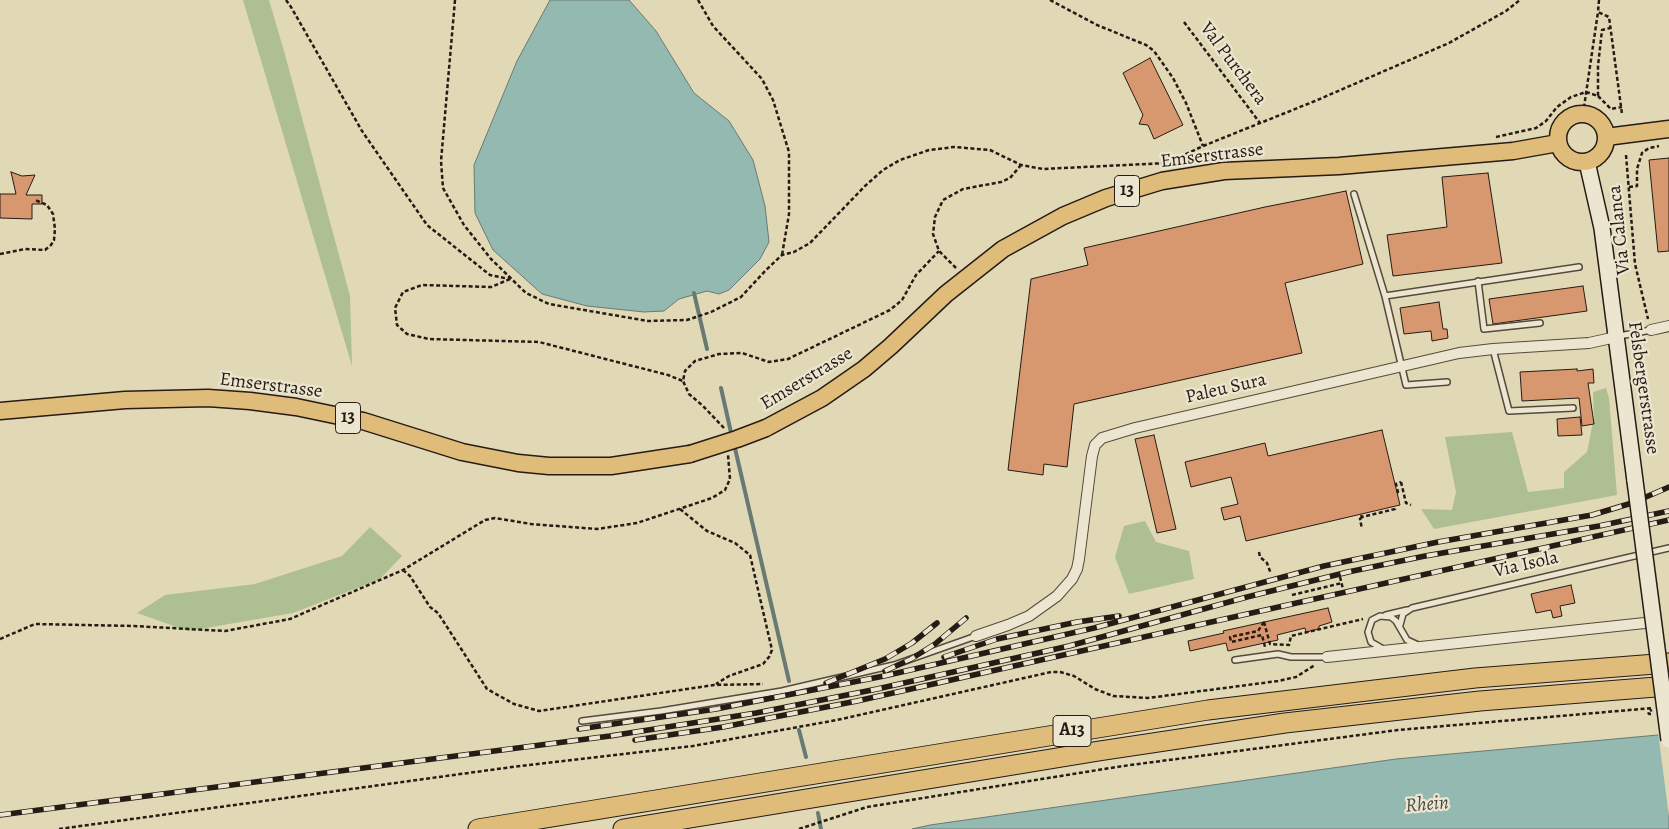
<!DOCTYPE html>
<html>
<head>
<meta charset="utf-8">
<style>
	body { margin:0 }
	canvas { display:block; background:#e1d8b6 }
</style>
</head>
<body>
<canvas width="1669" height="829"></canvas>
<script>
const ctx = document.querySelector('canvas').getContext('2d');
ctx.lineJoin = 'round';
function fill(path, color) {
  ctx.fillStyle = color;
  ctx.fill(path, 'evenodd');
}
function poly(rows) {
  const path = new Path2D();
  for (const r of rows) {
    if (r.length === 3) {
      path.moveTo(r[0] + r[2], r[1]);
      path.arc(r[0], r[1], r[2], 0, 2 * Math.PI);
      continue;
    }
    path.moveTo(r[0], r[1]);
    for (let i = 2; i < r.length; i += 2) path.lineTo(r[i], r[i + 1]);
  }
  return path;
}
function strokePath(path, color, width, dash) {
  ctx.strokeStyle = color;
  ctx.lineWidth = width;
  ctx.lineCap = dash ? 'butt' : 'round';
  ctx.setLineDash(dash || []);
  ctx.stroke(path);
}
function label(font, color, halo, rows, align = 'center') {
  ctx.font = font + ' Alegreya,serif';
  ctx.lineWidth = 4.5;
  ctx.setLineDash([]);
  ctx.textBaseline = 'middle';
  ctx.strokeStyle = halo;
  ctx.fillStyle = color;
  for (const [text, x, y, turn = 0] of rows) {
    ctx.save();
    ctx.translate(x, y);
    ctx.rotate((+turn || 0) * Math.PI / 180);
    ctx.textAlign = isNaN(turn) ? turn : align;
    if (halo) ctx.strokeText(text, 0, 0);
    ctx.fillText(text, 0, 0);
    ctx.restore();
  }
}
fill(poly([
	[243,0,269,0,284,51,350,296,352,366],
	[1606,388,1609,398,1617,495,1434,529,1421,509,1452,510,1456,492,1445,437,1512,432,1528,492,1564,488,1564,472,1587,452,1594,417,1593,392],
	[1145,521,1156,542,1189,551,1194,579,1129,594,1115,557,1124,526],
	[370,527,402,556,380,579,293,613,188,631,137,613,165,595,255,584,342,556]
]), '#aec091');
const water = poly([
	[550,0,629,0,656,31,694,93,729,121,753,160,765,206,769,242,760,259,729,290,719,294,707,291,679,299,664,311,644,312,587,306,542,294,493,250,475,213,474,165,517,61,550,0],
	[1669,734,1669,829,912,829,930,825,1396,759,1669,734]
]);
fill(water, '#94b9b1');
strokePath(water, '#687a73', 1);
fill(poly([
	[1669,731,1669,817,1658,732]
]), '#e1d8b6');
strokePath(poly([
	[694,293,707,349],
	[721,388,732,437],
	[734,444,789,681],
	[799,730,806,757],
	[818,813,821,829]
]), '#687a73', 4);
const building = poly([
	[1150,58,1183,125,1154,139,1148,125,1139,124,1143,115,1123,73,1150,58],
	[1669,158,1669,251,1658,252,1649,160,1669,158],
	[11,172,22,176,35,175,26,195,42,195,42,204,32,204,32,219,0,218,0,194,16,194,11,172],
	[1488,173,1502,263,1393,276,1387,235,1447,227,1442,177,1488,173],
	[1346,191,1363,264,1285,283,1302,353,1074,404,1067,467,1044,464,1043,475,1008,470,1031,279,1088,265,1084,248,1265,207,1346,191],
	[1583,286,1587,311,1493,324,1489,299,1583,286],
	[1439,302,1443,329,1447,329,1448,338,1432,341,1431,331,1404,334,1400,308,1439,302],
	[1577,369,1577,371,1593,369,1594,383,1588,383,1594,424,1582,426,1579,398,1522,401,1520,372,1577,369],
	[1580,417,1582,435,1558,436,1557,419,1580,417],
	[1382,430,1400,505,1246,541,1240,516,1224,520,1221,508,1238,504,1231,477,1191,487,1185,462,1265,443,1268,456,1382,430],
	[1154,435,1176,529,1157,533,1135,439,1154,435],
	[1571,585,1575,603,1560,606,1562,616,1553,618,1551,610,1536,613,1531,594,1571,585],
	[1328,608,1332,622,1319,626,1319,629,1306,632,1305,628,1277,635,1278,640,1228,651,1226,643,1190,651,1188,641,1224,633,1223,631,1328,608]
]);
fill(building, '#d7976f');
strokePath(building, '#261b15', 1);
const lane = poly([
	[1354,194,1385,296],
	[1478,281,1484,329,1540,323],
	[1619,336,1651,330],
	[1493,349,1509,411,1573,408],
	[1447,382,1406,385,1385,296,1579,267],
	[1386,615,1407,610],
	[1400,625,1403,614,1412,608,1669,548],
	[1383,649,1371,642,1368,632,1372,620,1380,616,1391,617,1396,621,1407,640,1418,645],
	[1235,660,1278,654,1291,657,1327,657],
	[582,721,661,711,782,691,894,665,976,636]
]);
const street = poly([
	[1651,330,1669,326],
	[976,636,1008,625,1029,616,1057,596,1072,579,1077,569,1079,559,1092,456,1095,445,1102,438,1135,428,1459,353,1493,349,1589,343,1616,337],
	[1327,657,1654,622]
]);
const secondary = poly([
	[1587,162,1602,228,1635,481]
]);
const primary = poly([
	[1582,138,24],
	[1606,137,1669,129],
	[0,411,125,400,208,398,250,401,296,407,363,421,462,452,518,463,549,466,611,466,690,454],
	[766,428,822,398,864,369,891,346,946,294,1003,249,1063,216,1106,198,1162,181,1224,171,1339,166,1513,151,1558,143]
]);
const highway = poly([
	[478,829,1208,710,1475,678,1669,663],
	[623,829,1099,751,1285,723,1480,701,1669,686]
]);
strokePath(lane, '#554a3d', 8);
strokePath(street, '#554a3d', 12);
strokePath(secondary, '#261b15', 18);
strokePath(primary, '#261b15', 19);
strokePath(highway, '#261b15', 21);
strokePath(poly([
	[286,0,291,7,362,131,427,225,490,275,509,279],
	[455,0,441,161,443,188,464,225,491,259,526,293,549,304,648,321,687,320,711,312,741,297,766,270,782,255,794,252,810,243,865,186,883,170,900,160,929,150,954,147,990,150,1021,165,1043,169,1167,163,1203,146,1315,101,1449,43,1506,11,1520,0],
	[698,0,713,26,762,79,773,100,789,152,789,214,782,255],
	[1050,0,1097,25,1146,45,1154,51,1173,78,1186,103,1203,146],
	[1599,0,1598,12,1609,17,1622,114],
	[1184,22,1260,123],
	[1598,96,1611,109,1622,107],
	[1583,114,1598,12],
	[1496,137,1536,128,1546,121,1557,107,1571,97,1586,92,1598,96,1598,66,1602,30,1610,28],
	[1626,155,1635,264,1648,319],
	[1629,187,1637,186,1637,169,1642,153,1649,148,1659,146],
	[0,254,25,249,45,250,51,245,54,240,55,229,53,214,47,205,35,200],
	[956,268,939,251,933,234,935,217,943,200,963,189,1001,182,1010,178,1021,165],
	[510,279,491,287,422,285,403,292,395,308,397,325,407,334,429,339,539,342,668,375,683,381],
	[724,428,703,406,689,394,683,381,685,371,695,361,719,354,742,353,769,362,788,359,890,310,902,300,916,275,939,251],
	[1401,482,1406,503,1411,505],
	[1397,492,1398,492,1396,484,1401,482],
	[680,509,707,531,735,543,750,555,772,650,769,657,763,664,729,676,716,684],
	[1361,515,1362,517,1395,509,1395,507],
	[1362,517,1360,519,1362,529],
	[1259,552,1260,557,1267,563,1271,574],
	[403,570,410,576,430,607,438,613,487,689,514,704,539,711,714,685,763,684],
	[1340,577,1343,589],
	[1292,595,1342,583],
	[1264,622,1270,644,1289,645,1291,636,1363,619],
	[1264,622,1258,631,1230,637,1231,642,1262,635,1265,647],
	[0,639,35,624,134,626,225,631,290,619,403,570,485,520,495,518,531,524,597,529,637,523,712,498,725,490,730,479,728,455],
	[1651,714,1649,714,1648,712,1652,710],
	[59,829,512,767,693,746,837,720,1051,672,1060,672,1074,676,1095,689,1113,696,1148,698,1278,681,1296,677,1315,665],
	[799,829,867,807,1123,766,1398,730,1653,708]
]), '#261b15', 2.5, [4, 2.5]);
strokePath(lane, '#ece6d0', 5);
strokePath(street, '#ece6d0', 10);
strokePath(secondary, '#ece6d0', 15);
strokePath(primary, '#e0bc7b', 16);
strokePath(highway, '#e0bc7b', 19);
const rail = poly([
	[944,657,997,639,1077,622,1119,616],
	[885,671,911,659,935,644,966,618],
	[826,683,885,659,912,643,937,623],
	[579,729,716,709,884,676,1094,628,1324,566,1438,542,1592,515,1632,503,1669,487],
	[635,740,723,727,857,701,1669,520],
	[0,815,610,736,756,713,877,689,1069,646,1247,597,1348,572,1425,556,1599,526,1669,511]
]);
strokePath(rail, '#261b15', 5.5);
strokePath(rail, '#ece6d0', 4, [11]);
const secondaryBridge = poly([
	[1635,481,1669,740]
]);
const primaryBridge = poly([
	[690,454,737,439,766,428]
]);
strokePath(secondaryBridge, '#261b15', 18, []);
strokePath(primaryBridge, '#261b15', 19, []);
strokePath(secondaryBridge, '#ece6d0', 15);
strokePath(primaryBridge, '#e0bc7b', 16);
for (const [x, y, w] of [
	[1127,191,25],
	[348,418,25],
	[1072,731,38]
]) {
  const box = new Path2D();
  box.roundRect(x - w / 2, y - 15.5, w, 31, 4);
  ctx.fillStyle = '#ece6d0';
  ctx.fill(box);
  strokePath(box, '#261b15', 1);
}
label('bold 18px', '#261b15', null, [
	["13",1127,191],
	["13",348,418],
	["A13",1072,731]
]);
label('19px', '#261b15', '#ece6d0', [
	["Val Purchera",1233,64,53],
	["Emserstrasse",1212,156,-7],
	["Via Calanca",1620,230,-96],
	["Emserstrasse",807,379,-31],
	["Emserstrasse",271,386,7],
	["Felsbergerstrasse",1643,388,82],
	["Paleu Sura",1226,389,-13],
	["Via Isola",1526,565,-13]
]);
label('italic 20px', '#474a44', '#ece6d0', [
	["Rhein",1427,805,-5]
]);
</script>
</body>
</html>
